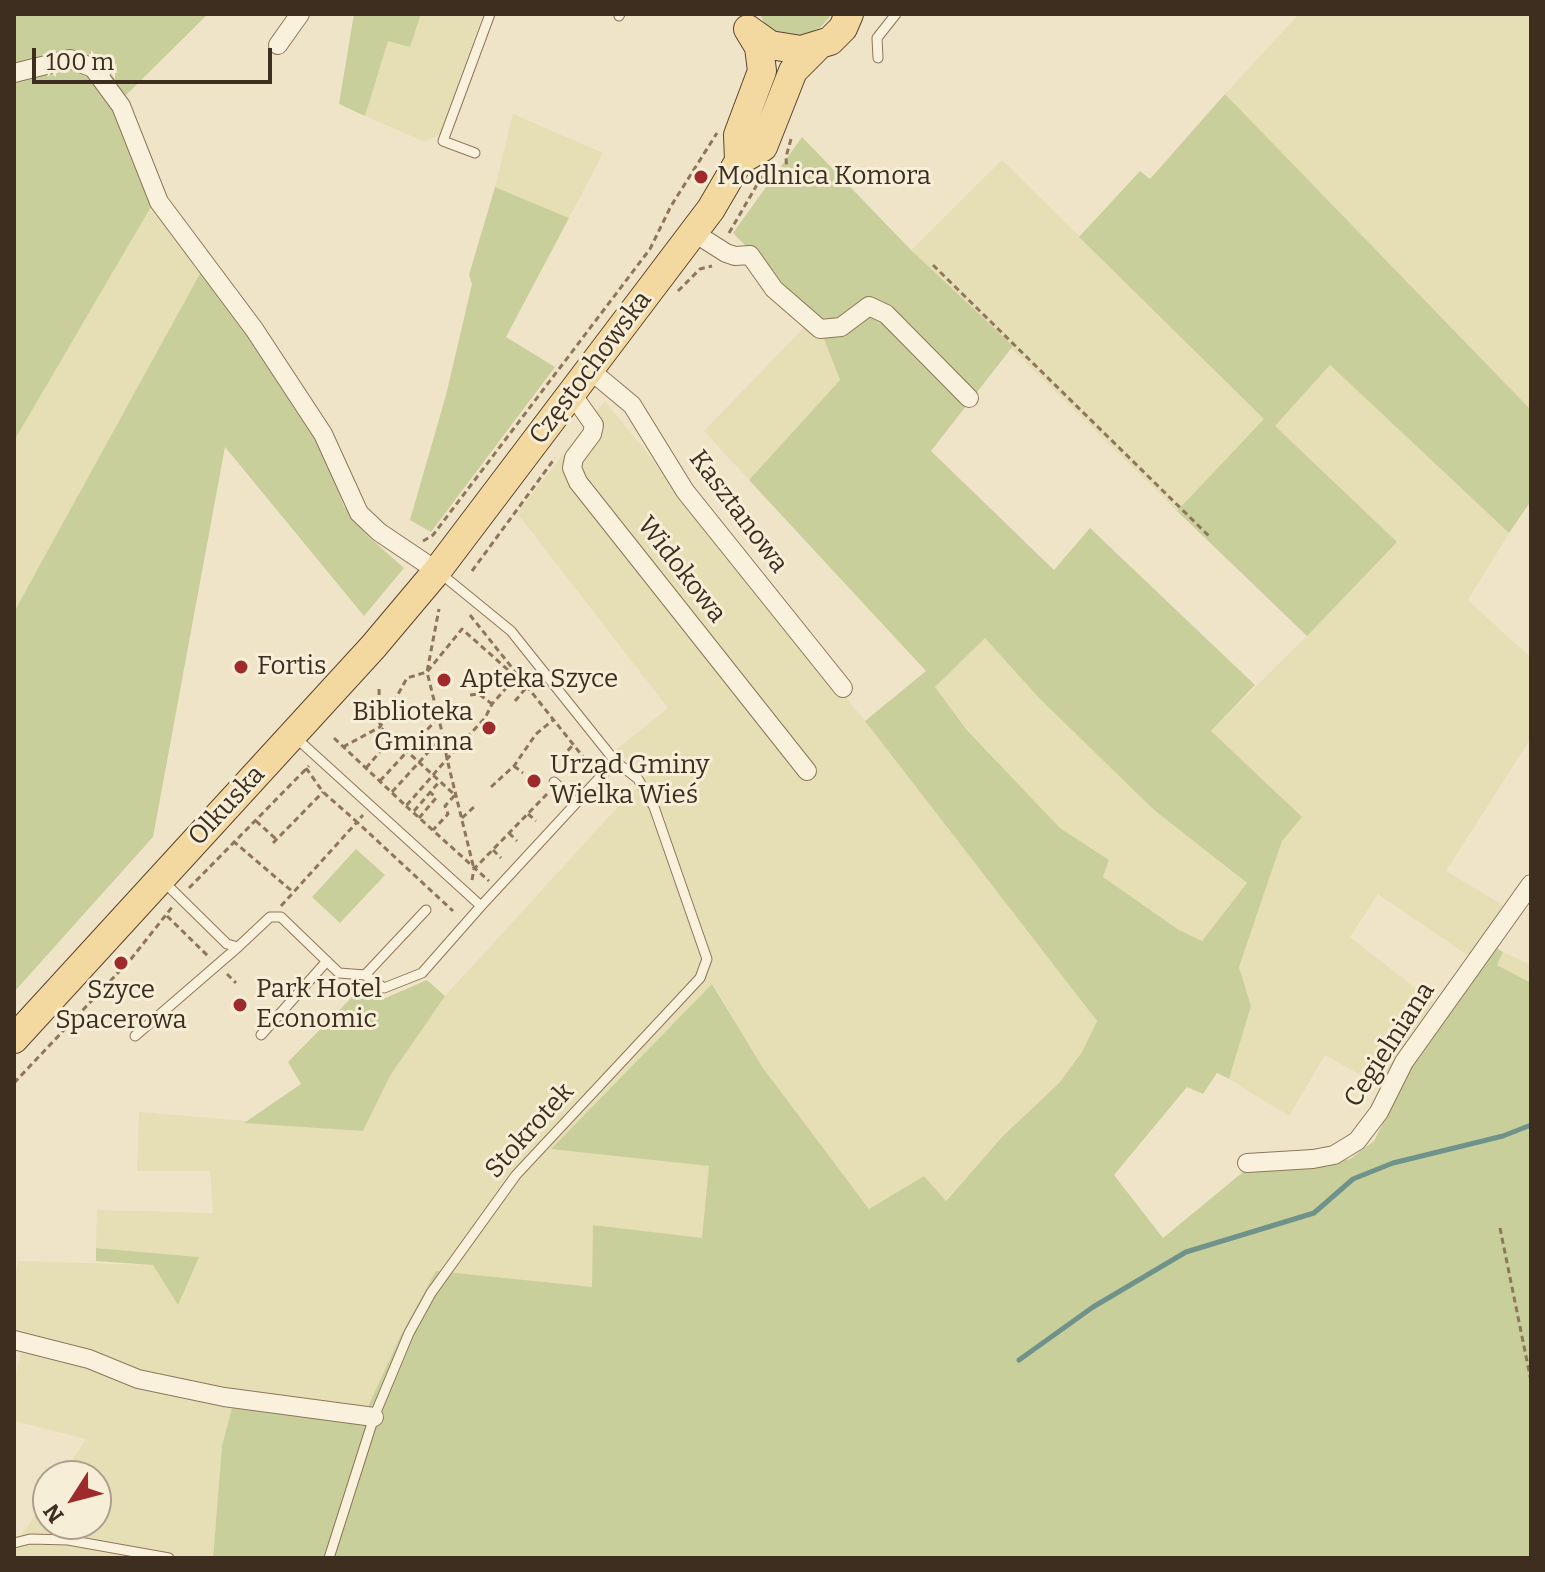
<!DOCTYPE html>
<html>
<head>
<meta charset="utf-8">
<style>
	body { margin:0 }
	#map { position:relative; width:1545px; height:1572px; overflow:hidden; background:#f0e4c8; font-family:Bitter,serif }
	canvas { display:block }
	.frame { position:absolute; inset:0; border:16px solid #3d2e20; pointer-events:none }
	.north { position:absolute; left:32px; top:1460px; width:80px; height:80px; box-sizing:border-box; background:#f7eed8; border:2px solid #ada18e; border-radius:50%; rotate:234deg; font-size:22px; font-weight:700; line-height:32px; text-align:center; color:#3d2e20 }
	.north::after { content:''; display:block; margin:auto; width:28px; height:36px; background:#9e2a2b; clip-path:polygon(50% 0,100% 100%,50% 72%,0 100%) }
	.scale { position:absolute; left:32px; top:48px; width:240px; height:36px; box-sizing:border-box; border:4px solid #3d2e20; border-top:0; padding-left:10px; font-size:24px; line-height:28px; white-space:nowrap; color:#3d2e20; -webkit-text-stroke:6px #f7eed8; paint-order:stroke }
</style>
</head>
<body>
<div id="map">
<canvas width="1545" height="1572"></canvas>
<div class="frame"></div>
<div class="north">N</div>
<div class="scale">100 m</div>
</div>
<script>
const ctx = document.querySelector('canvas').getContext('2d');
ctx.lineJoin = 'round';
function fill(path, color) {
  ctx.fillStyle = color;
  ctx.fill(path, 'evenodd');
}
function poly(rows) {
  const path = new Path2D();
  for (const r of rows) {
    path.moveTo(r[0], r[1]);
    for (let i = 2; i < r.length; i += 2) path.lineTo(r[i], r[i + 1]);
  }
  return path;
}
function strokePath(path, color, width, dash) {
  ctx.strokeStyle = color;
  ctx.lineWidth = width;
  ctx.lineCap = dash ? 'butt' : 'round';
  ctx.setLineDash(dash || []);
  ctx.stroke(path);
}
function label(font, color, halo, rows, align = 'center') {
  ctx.font = font + ' Bitter,serif';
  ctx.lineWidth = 6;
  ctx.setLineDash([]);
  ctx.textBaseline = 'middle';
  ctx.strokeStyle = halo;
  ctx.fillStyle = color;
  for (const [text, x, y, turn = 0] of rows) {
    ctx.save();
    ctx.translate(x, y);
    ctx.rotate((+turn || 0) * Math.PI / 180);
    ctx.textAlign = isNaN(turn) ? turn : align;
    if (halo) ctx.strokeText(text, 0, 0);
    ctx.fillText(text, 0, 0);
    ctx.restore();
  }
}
fill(poly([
	[421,14,483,14,440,134,425,142,365,116,388,40,410,47],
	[1299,14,1531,14,1531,410,1225,94],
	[513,114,603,153,569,218,495,187],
	[1002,160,1265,419,1177,511,911,250],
	[155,200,203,268,14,612,14,441],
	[815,316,840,380,749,480,704,431],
	[1330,365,1509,533,1468,600,1531,658,1531,738,1446,871,1509,909,1473,959,1378,894,1350,937,1437,1005,1383,1088,1325,1055,1289,1116,1229,1079,1251,1006,1239,967,1282,841,1211,731,1307,636,1275,426],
	[605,401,865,721,1097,1021,1082,1052,1059,1083,1002,1137,945,1201,924,1176,869,1209,763,1068,713,984,552,1148,710,1166,702,1239,594,1225,592,1288,401,1335,367,1409,222,1446,213,1558,14,1558,14,1545,48,1497,48,1524,96,1524,96,1476,62,1476,86,1439,14,1421,14,1381,25,1337,14,1335,14,1286,18,1261,153,1265,178,1304,198,1257,96,1248,97,1210,213,1213,210,1171,137,1171,139,1112,363,1131,390,1076,445,996,647,775,616,750,668,708,517,513],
	[985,637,1039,698,1154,810,1247,883,1202,941,1179,930,1103,877,1109,860,1060,828,967,729,935,687],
	[1503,952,1531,965,1531,983,1496,965]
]), '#e6deb5');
fill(poly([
	[14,14,208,14,116,105,155,200,14,441],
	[354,14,421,14,410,47,388,41,365,116,339,104],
	[760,14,832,14,821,27,798,38,784,39,766,27],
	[1225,94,1531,410,1531,501,1509,533,1330,365,1275,426,1397,542,1307,636,1177,511,1264,419,1079,237,1140,171,1150,179],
	[802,137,911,250,1013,346,931,451,1054,570,1090,528,1255,685,1211,731,1302,817,1282,841,1239,967,1251,1006,1229,1079,1217,1073,1203,1094,1187,1087,1114,1175,1163,1238,1243,1172,1308,1168,1350,1159,1374,1141,1412,1063,1497,948,1503,952,1497,965,1531,983,1531,1558,213,1558,222,1446,237,1389,367,1409,401,1335,436,1271,592,1287,593,1225,702,1238,709,1166,551,1149,712,984,763,1068,869,1209,924,1176,946,1201,1002,1137,1059,1083,1082,1052,1097,1021,865,721,926,671,749,480,840,380,815,316,733,233],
	[985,638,1039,698,1154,810,1247,883,1202,941,1179,930,1103,877,1109,860,1060,828,967,730,935,687],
	[495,187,569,218,506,337,555,367,431,532,410,520,446,395,472,284,469,275],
	[203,268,296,403,325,457,344,506,368,536,404,568,364,616,225,447,153,837,14,992,14,612],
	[356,849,385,875,340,923,312,897],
	[427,980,445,996,390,1076,363,1131,244,1123,301,1084,288,1062,356,993,383,999],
	[96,1248,199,1257,178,1305,153,1265,96,1261]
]), '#c9cf9b');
strokePath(poly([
	[1019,1360,1093,1307,1186,1252,1314,1213,1353,1179,1393,1163,1503,1136,1531,1125]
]), '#6f938a', 5);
const service = poly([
	[619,16,620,14],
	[878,58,877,38,896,14],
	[475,153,443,141,490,14],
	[295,737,481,906,615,761],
	[554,782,576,803],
	[163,881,227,944,238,947,270,917,281,917,339,973,365,975,384,988,422,973,481,906],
	[365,975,426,910],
	[261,1035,327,961],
	[135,1036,238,947],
	[14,1543,30,1539,68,1540,169,1558],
	[329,1558,374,1417,409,1333,431,1293,516,1175,700,978,707,959,654,807,638,779,615,761,511,631,440,573]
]);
const minor = poly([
	[278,45,300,14],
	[14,73,70,59,93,68,121,106,159,202,254,329,323,434,359,513,379,532,437,571],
	[693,232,726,253,735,256,750,255,774,289,820,329,841,327,869,306,886,314,969,398],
	[590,370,632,405,685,491,843,688],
	[572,394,594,425,592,434,574,458,572,468,578,482,807,771],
	[1247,1163,1313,1159,1334,1155,1357,1141,1379,1112,1404,1062,1531,884],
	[14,1340,89,1359,138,1379,224,1397,374,1417]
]);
const primary = poly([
	[749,30,770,45,801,50,830,41,843,28,849,14],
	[739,161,738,135,762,71,759,47,748,29],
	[14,1039,373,647,437,571,711,209,739,161,763,147,793,71,816,48]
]);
strokePath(service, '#8d765c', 11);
strokePath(minor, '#8d765c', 20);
strokePath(primary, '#5b4430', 30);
strokePath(poly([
	[791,139,786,157,787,173,794,176],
	[729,233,765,171],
	[933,265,1211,538],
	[678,291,700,269,712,266],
	[423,541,433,535,650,249,671,206,717,133],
	[472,571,555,458],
	[470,615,592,768],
	[479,686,479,694],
	[379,689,380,727,455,795,445,806,448,814,433,830],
	[470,695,479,694,492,704],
	[515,701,526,688],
	[334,738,406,806,447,759,485,718,492,704,516,677,462,629,427,672,443,736,447,759,474,869],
	[343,747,380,727,407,678,427,672,439,609],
	[561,758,572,746],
	[514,766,523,773],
	[306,768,323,792,357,822,363,815],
	[366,768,391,739],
	[380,781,438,718],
	[491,787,514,766,536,734,553,720],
	[392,792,443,736],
	[406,806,489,881],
	[414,811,440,781],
	[528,814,536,821],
	[419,818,436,798,430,792],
	[462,818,474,807],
	[256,821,277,840],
	[509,833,517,841],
	[233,841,293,892],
	[273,843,323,792],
	[493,850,501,858],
	[472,880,474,869,547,794],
	[189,888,309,766],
	[281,906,357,822,453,911],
	[167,916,210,958],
	[227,974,236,983],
	[14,1083,131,959,173,906],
	[1500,1228,1531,1381]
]), '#8d765c', 3, [6, 4]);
strokePath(service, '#faf1dc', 9);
strokePath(minor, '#faf1dc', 18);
strokePath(primary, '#f3d9a0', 28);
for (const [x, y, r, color] of [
	[701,177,8,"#9e2a2b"],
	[241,667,8,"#9e2a2b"],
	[444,680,8,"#9e2a2b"],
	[489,728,8,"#9e2a2b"],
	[534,781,8,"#9e2a2b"],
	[121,963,8,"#9e2a2b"],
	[240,1005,8,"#9e2a2b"]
]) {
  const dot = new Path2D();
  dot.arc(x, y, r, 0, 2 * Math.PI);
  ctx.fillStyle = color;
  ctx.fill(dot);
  strokePath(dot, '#f7eed8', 3);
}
label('26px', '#3d2e20', '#f7eed8', [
	["Modlnica Komora",717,177],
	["Fortis",257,667],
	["Apteka Szyce",460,680],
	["Biblioteka",473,713,"right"],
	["Gminna",473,743,"right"],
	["Urząd Gminy",550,766],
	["Wielka Wieś",550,796],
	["Park Hotel",256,990],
	["Economic",256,1020],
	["Szyce",121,991,"center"],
	["Spacerowa",121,1021,"center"]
], 'left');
label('26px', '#3d2e20', '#f7eed8', [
	["Częstochowska",591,368,-53],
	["Kasztanowa",738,512,53],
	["Widokowa",681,570,52],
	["Olkuska",227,806,-47],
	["Cegielniana",1390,1045,-57],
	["Stokrotek",530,1131,-48]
]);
</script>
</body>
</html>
